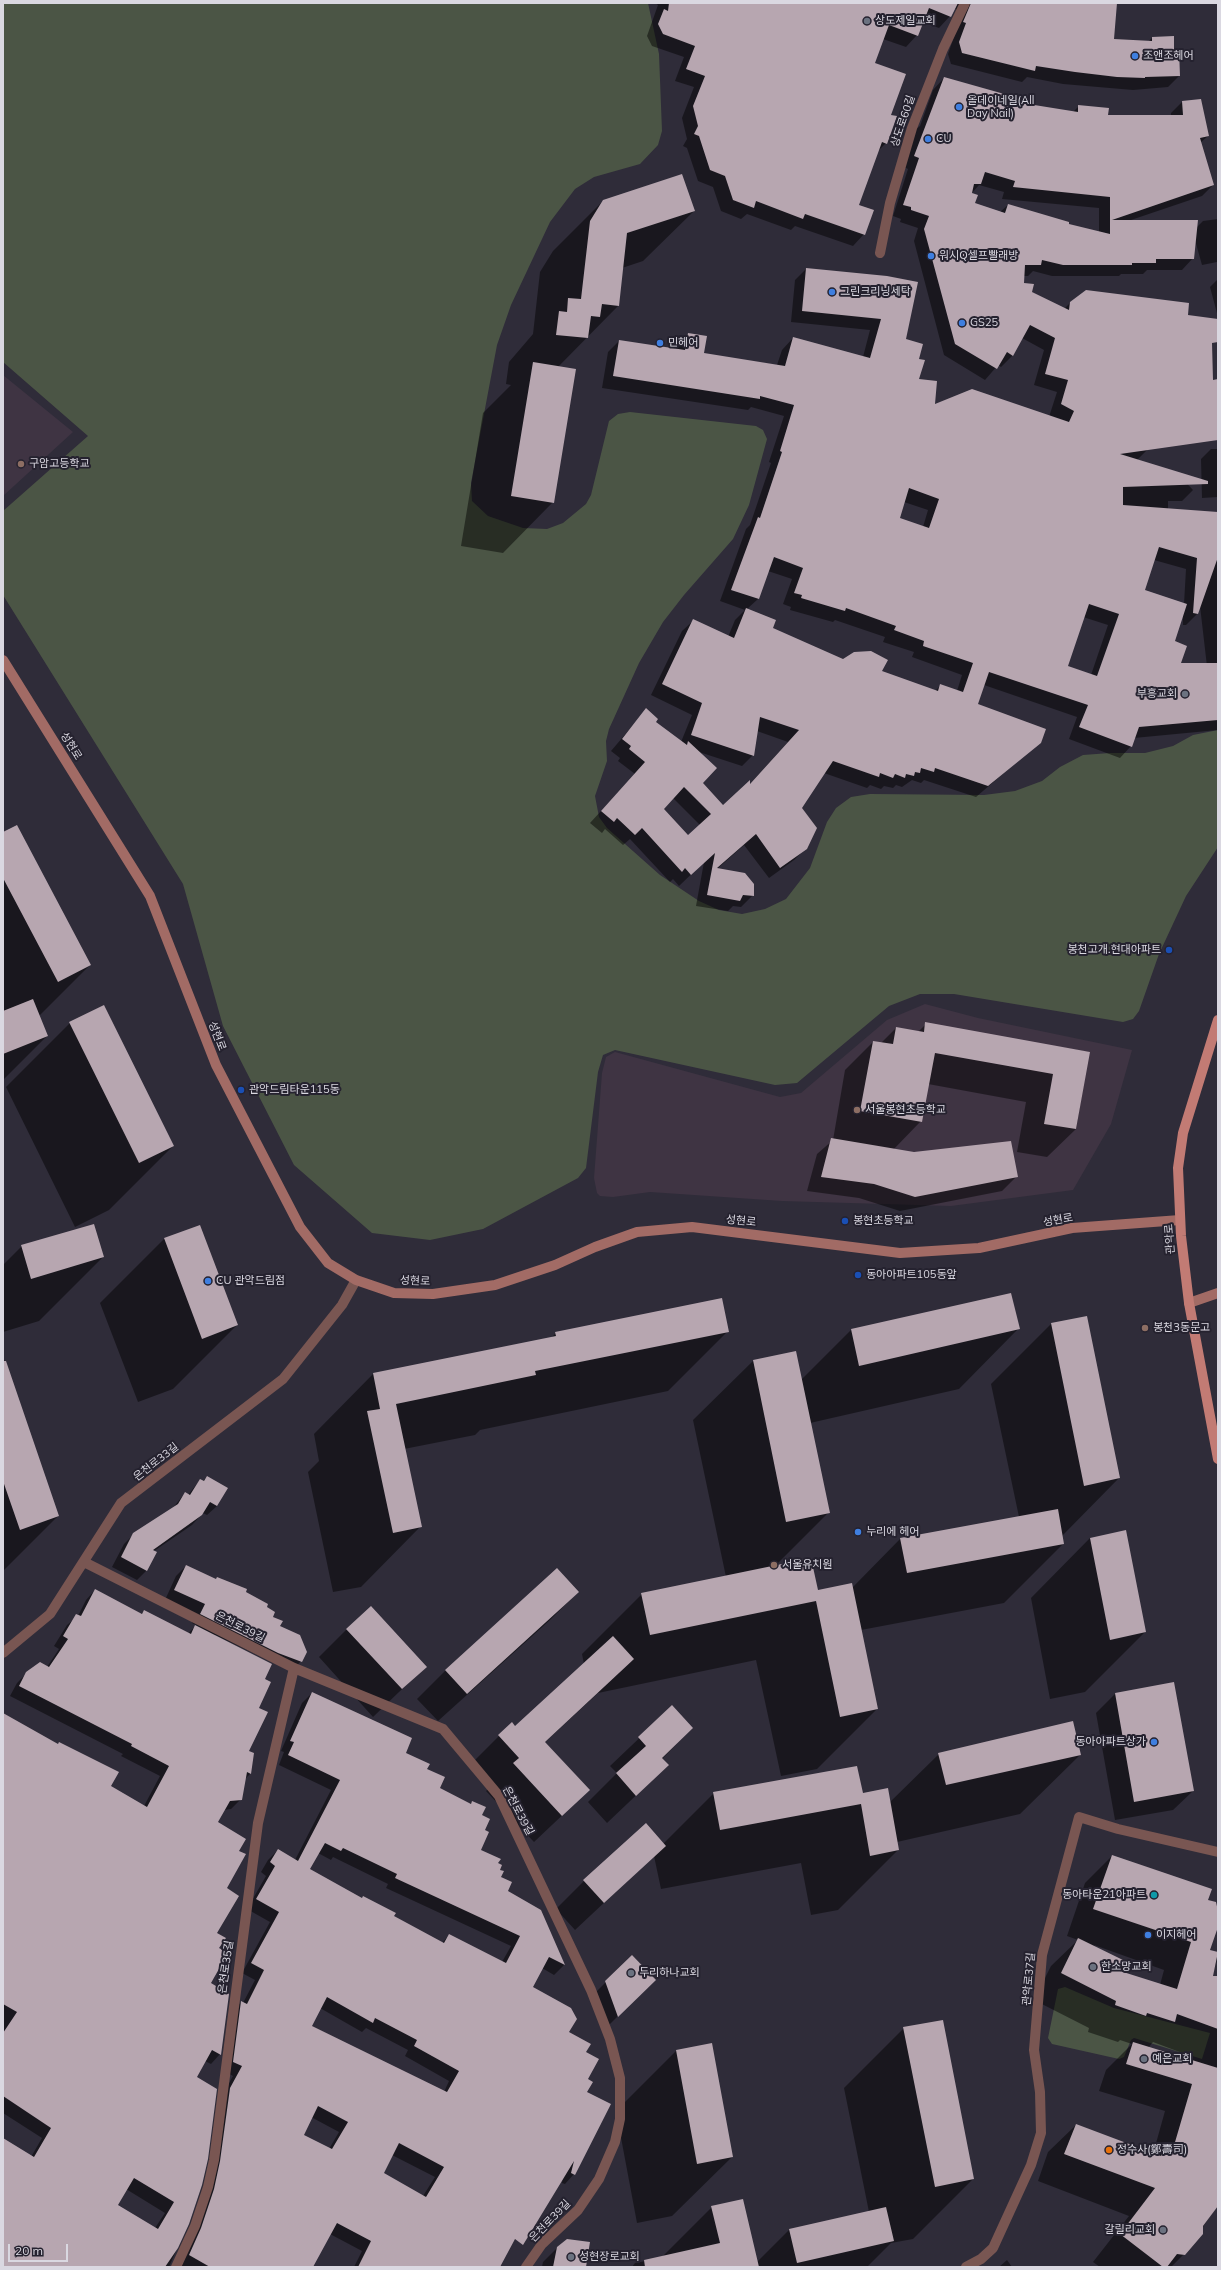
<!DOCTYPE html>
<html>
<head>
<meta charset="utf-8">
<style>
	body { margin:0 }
	#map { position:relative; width:1221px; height:2270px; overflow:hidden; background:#2f2c39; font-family:Mulish,sans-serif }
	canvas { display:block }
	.frame { position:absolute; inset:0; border:4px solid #dad8e1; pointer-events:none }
	.scale { position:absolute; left:8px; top:2244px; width:60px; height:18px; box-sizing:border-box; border:2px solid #dad8e1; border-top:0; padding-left:5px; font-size:12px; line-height:14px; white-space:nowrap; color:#dad8e1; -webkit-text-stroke:3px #25222f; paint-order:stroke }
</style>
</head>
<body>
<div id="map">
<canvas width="1221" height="2270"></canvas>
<div class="frame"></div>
<div class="scale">20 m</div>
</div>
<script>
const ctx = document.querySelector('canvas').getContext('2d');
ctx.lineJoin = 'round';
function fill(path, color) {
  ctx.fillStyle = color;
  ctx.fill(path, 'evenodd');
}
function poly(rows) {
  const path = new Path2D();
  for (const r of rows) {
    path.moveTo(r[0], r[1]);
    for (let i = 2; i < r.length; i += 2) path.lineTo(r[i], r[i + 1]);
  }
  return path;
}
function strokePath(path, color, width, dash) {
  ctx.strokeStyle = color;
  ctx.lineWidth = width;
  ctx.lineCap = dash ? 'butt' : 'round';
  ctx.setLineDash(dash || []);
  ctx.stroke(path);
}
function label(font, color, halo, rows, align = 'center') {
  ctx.font = font + ' Mulish,"Noto Sans KR",sans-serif';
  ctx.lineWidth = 4;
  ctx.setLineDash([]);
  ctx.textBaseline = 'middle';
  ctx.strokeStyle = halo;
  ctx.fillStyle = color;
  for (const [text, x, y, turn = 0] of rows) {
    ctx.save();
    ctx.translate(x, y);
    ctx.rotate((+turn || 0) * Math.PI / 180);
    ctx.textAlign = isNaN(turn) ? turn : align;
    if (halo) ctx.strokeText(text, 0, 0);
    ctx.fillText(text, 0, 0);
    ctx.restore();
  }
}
fill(poly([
	[3,375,73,432,3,496],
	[925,1004,978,1018,1132,1050,1111,1124,1073,1190,951,1206,782,1201,650,1192,613,1197,600,1196,597,1193,594,1178,602,1073,606,1057,615,1052,780,1097,801,1093,887,1020]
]), '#3f3443');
fill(poly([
	[3,3,648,3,659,54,662,131,658,145,640,164,594,177,575,189,550,222,511,305,497,345,471,483,472,501,488,516,523,528,547,529,563,523,586,504,591,495,609,421,618,414,630,412,756,426,763,430,767,439,749,505,733,539,684,595,663,622,639,663,609,729,606,741,607,761,595,796,599,817,607,828,660,875,699,901,719,910,742,914,765,909,786,899,810,868,827,822,836,808,851,797,870,794,984,795,1015,791,1042,781,1060,767,1083,755,1110,753,1145,753,1173,746,1193,735,1218,730,1218,847,1186,896,1159,954,1139,1011,1133,1019,1123,1022,954,994,920,994,889,1006,797,1083,775,1085,615,1050,603,1055,598,1072,586,1168,578,1178,483,1229,430,1240,372,1233,294,1165,223,1026,183,884,3,595,3,511,88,436,3,362],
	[1065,1987,1114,2008,1210,2033,1202,2059,1134,2038,1131,2040,1124,2057,1119,2059,1052,2044,1048,2038,1058,1989]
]), '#4b5545');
fill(poly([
	[655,3,1116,3,1113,40,1148,42,1152,38,1173,50,1179,76,1168,87,1133,90,1063,84,1027,77,1022,82,951,64,948,54,955,34,959,11,954,8,950,16,939,28,922,22,917,35,906,47,883,39,874,64,890,115,886,143,878,151,858,206,864,234,853,246,795,226,791,230,747,214,741,219,721,211,713,187,698,181,687,148,683,146,687,139,682,118,694,87,675,81,684,57,652,46,647,36,658,5],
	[944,78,1027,105,1072,113,1079,106,1107,116,1171,116,1171,113,1182,102,1208,136,1200,143,1213,185,1202,196,1131,220,1197,227,1203,221,1218,219,1217,262,1202,265,1195,240,1193,258,1182,270,1147,270,1143,274,1121,274,1119,276,1052,276,1033,271,1028,276,1023,276,1023,284,1031,292,1064,309,1070,303,1187,316,1212,381,1218,380,1218,430,1148,449,1137,460,1176,472,1193,490,1182,501,1168,501,1168,509,1218,513,1218,674,1208,675,1200,606,1197,614,1186,625,1183,625,1183,614,1173,642,1179,664,1218,698,1218,730,1134,738,1131,746,1120,758,1069,739,1077,717,984,685,976,705,1040,742,976,797,924,780,921,783,912,780,902,787,896,785,893,788,884,786,881,789,870,785,867,788,824,773,800,808,806,848,794,860,769,878,744,845,717,869,753,895,741,907,733,906,728,911,696,906,704,862,679,886,673,879,670,882,630,839,623,845,605,829,602,833,590,823,635,774,618,761,620,758,611,751,646,710,655,722,681,742,692,715,651,695,682,631,694,620,728,637,735,620,745,610,720,601,746,529,750,525,771,463,769,462,784,416,751,407,748,410,602,388,608,352,619,341,676,350,677,345,688,334,703,354,777,365,782,350,793,338,863,357,870,330,791,322,795,280,806,269,887,277,905,340,917,359,918,380,933,406,1049,417,1057,392,1034,385,1044,350,1022,338,1013,355,1001,367,998,365,985,380,944,355,914,241,918,228,900,222,901,219,893,216,908,169,904,167,916,129,920,126,933,90],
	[979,185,1004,192,1002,199,1099,208,1099,232,1068,225,1008,205,1000,212,974,204,971,194],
	[904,502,928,510,923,527,898,518],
	[1154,560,1186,569,1184,604,1144,591],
	[768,571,792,579,783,604,791,607,790,610,833,622,835,620,885,637,883,642,914,652,912,657,962,675,957,691,941,685,935,691,880,671,843,661,772,629,747,609,758,599],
	[1083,617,1108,625,1091,675,1067,666],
	[757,731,788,742,748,786,722,806,701,783,699,752,742,766,753,755],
	[673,798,700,825,688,836,663,809],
	[603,201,694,211,643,261,622,268,618,306,558,367,553,502,503,553,461,546,483,413,511,385,506,384,509,362,533,334,540,272,553,251],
	[1218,279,1218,317,1210,287],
	[1211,449,1218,449,1218,497,1202,498,1201,459],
	[3,833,90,965,39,1016,47,1036,3,1080],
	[70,1023,173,1146,109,1210,75,1227,6,1087],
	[926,1024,1089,1052,1076,1129,1047,1157,1017,1152,1026,1102,928,1084,921,1121,893,1150,1017,1176,1002,1191,900,1211,859,1198,807,1191,817,1154,833,1140,845,1070,873,1042,881,1043,896,1028,918,1032],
	[199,1226,237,1325,173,1389,138,1402,100,1303,164,1239],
	[22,1246,103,1257,39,1321,3,1332,3,1265],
	[1010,1294,1018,1329,959,1389,810,1423,829,1512,775,1566,817,1591,852,1588,900,1539,1019,1517,991,1384,1051,1324,1086,1317,1119,1478,1062,1536,1063,1544,1004,1603,861,1630,877,1709,817,1769,781,1776,756,1660,598,1693,544,1743,589,1790,534,1842,486,1791,492,1785,472,1763,499,1736,515,1728,584,1664,582,1654,642,1594,726,1577,693,1420,753,1361,801,1380,851,1330],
	[728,1331,668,1391,480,1430,475,1435,404,1449,420,1527,361,1587,333,1592,308,1472,319,1461,314,1434,373,1374,551,1338,556,1333],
	[3,1357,58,1516,3,1571],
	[207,1477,217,1506,207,1515,203,1513,192,1525,154,1551,146,1571,137,1580,112,1567,124,1544,134,1534,172,1509,185,1493,188,1495,200,1480,203,1481],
	[1090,1538,1145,1632,1085,1692,1050,1699,1031,1598],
	[186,1566,244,1592,265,1607,301,1661,292,1671,215,1635,215,1636,263,1680,248,1751,253,1754,250,1774,244,1780,241,1799,231,1809,224,1810,217,1823,238,1851,225,1889,216,1933,218,1949,209,1983,220,2054,211,2064,205,2061,195,2077,188,2223,169,2267,3,2267,3,2139,31,2157,42,2138,3,2113,3,1714,57,1745,59,1743,110,1787,144,1806,160,1776,121,1756,123,1754,10,1696,17,1683,27,1673,47,1667,59,1649,54,1646,67,1625,78,1616,86,1600,95,1590,141,1614,144,1611,188,1634,196,1625,192,1623,196,1614,165,1600,176,1576],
	[126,2189,165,2213,155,2228,116,2205],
	[578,1592,550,1620,438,1721,417,1699,446,1670],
	[347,1629,425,1667,373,1717,319,1657],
	[312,1693,426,1769,438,1789,470,1804,472,1802,481,1815,484,1831,480,1850,497,1864,506,1892,540,1911,564,1965,554,1975,542,1968,532,1987,585,2053,586,2093,574,2174,565,2184,562,2183,563,2176,520,2241,514,2239,499,2267,354,2267,362,2251,330,2234,312,2267,179,2267,205,2200,220,2099,233,2076,224,2071,232,2012,241,2002,243,2003,255,1980,242,1973,270,1922,247,1909,266,1876,261,1872,268,1860,278,1850,295,1860,331,1790,279,1765,284,1752,281,1751,302,1703],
	[318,1853,331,1860,333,1857,388,1884,386,1888,511,1946,502,1962,449,1935,442,1943,309,1870],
	[320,2008,362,2032,366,2028,408,2050,405,2056,449,2081,444,2092,311,2026],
	[311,2117,339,2132,329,2149,302,2136],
	[392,2155,435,2177,423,2196,382,2173],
	[1115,1694,1193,1791,1173,1810,1115,1820,1096,1713],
	[672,1707,692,1728,662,1759,668,1765,607,1823,588,1802,617,1773,610,1766],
	[939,1754,1080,1755,1020,1814,897,1842,898,1850,838,1910,811,1915,801,1863,661,1889,654,1856,575,1930,556,1909,584,1881,663,1844,714,1793,862,1794,889,1803],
	[1112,1856,1207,1901,1218,1915,1218,1924,1208,1950,1218,1953,1218,1957,1206,1996,1218,2000,1218,2205,1184,2254,1171,2267,1100,2267,1093,2262,1129,2216,1038,2181,1048,2152,1076,2125,1153,2154,1165,2111,1099,2091,1106,2070,1132,2044,1120,2040,1118,2042,1088,2032,1089,2028,1034,2000,1051,1966,1078,1940,1067,1936,1085,1883],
	[1094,1945,1164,1970,1160,1985,1119,1972],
	[1153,2042,1193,2057,1192,2061,1148,2048],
	[632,1956,640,1994,604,2030,591,1997],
	[904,2028,973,2179,913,2239,891,2243,867,2267,632,2267,635,2263,661,2258,712,2207,757,2262,789,2230,869,2212,844,2088],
	[711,2044,732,2157,672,2216,637,2223,616,2111,676,2051],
	[558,2247,585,2267,542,2267,543,2262],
	[1007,2260,1012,2267,999,2267]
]), '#0007');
fill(poly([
	[669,3,958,3,951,17,929,8,918,36,889,25,875,63,906,74,891,115,897,116,887,144,882,142,859,205,874,210,865,235,805,214,803,219,756,201,754,208,733,200,725,176,710,170,699,136,694,134,698,126,693,106,705,76,686,69,695,46,663,34,658,24,664,9,668,11],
	[971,3,1117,3,1114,39,1152,41,1152,37,1174,36,1174,49,1179,49,1180,76,1145,77,1145,78,1117,77,1075,72,1036,66,1035,71,962,53,959,42,966,23,963,22],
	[944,77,1029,101,1028,104,1078,112,1078,105,1109,108,1108,115,1183,115,1182,101,1201,99,1209,136,1200,138,1214,185,1112,220,1198,220,1194,259,1156,259,1156,263,1132,263,1132,265,1063,265,1042,260,1041,265,1025,265,1024,283,1034,284,1032,292,1069,310,1070,302,1086,290,1189,303,1188,315,1218,319,1218,342,1212,343,1213,380,1218,379,1218,440,1120,454,1208,481,1208,484,1123,487,1123,505,1218,512,1218,557,1198,614,1193,613,1197,558,1159,547,1145,590,1187,604,1175,641,1187,646,1181,663,1218,663,1218,720,1139,727,1132,747,1079,727,1088,705,989,672,978,704,1046,729,1041,743,988,786,935,768,934,772,921,768,920,773,915,772,914,776,906,774,905,778,895,774,893,778,880,773,879,777,833,761,802,808,817,828,807,849,780,868,756,834,717,868,745,873,754,884,754,896,743,895,740,901,707,895,715,853,691,875,685,868,682,872,642,828,635,835,617,818,614,822,601,811,645,762,629,749,631,746,622,739,646,708,658,719,656,722,687,745,688,741,717,768,703,783,723,805,750,780,750,784,799,730,760,717,754,756,691,735,702,703,662,684,693,619,734,638,746,608,776,620,773,628,843,659,854,652,871,651,888,660,882,671,938,691,940,684,963,692,973,663,923,646,924,641,894,630,896,626,846,608,845,611,801,598,802,595,794,593,803,568,774,557,759,599,731,590,758,517,760,518,782,452,780,451,794,405,760,396,760,399,613,376,619,340,685,350,688,333,707,336,704,353,785,366,793,337,870,358,881,319,802,311,806,268,887,276,918,282,906,339,923,344,919,359,925,360,919,379,937,381,935,404,972,389,1069,422,1074,411,1061,404,1068,380,1045,374,1055,338,1030,325,1013,356,1007,352,997,369,955,344,924,229,929,216,911,210,911,207,903,205,919,158,914,156],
	[985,172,1015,181,1013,187,1110,197,1110,234,1069,224,1069,222,1008,204,1005,213,975,203,978,195,972,193,974,184,981,184],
	[909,488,939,499,929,528,900,518],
	[1089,604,1119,614,1097,676,1068,666],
	[684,787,711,814,688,835,664,809],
	[682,174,695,211,627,233,619,306,602,304,600,317,591,316,588,338,556,335,559,311,567,312,568,298,581,299,590,221,603,200],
	[533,362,576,369,554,503,511,496],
	[17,825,91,965,58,982,3,878,3,832],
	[33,999,48,1036,3,1054,3,1011],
	[104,1005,174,1146,139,1163,69,1022],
	[925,1022,1090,1052,1076,1129,1044,1124,1053,1074,935,1053,922,1122,860,1111,873,1041,893,1044,896,1027,924,1032],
	[831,1138,914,1152,1011,1141,1018,1177,915,1197,874,1184,821,1177],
	[94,1224,104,1257,31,1279,21,1245],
	[200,1225,238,1325,202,1339,164,1238],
	[1011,1293,1020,1329,859,1366,851,1329],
	[722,1298,729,1332,535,1371,536,1375,396,1404,422,1527,393,1533,367,1411,380,1409,373,1373,556,1336,555,1332],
	[1087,1316,1120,1478,1084,1486,1051,1323],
	[796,1351,830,1513,786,1522,753,1360],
	[3,1361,6,1361,59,1516,20,1530,3,1481],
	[207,1476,228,1488,217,1506,210,1502,202,1515,153,1550,157,1552,147,1571,121,1557,133,1533,178,1504,185,1492,190,1495,200,1479,204,1481],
	[1058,1509,1064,1544,907,1573,900,1538],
	[1126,1530,1146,1632,1110,1640,1090,1538],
	[811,1558,818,1590,852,1583,878,1709,840,1717,816,1601,650,1635,641,1593],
	[186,1565,216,1579,217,1577,247,1589,246,1592,268,1604,267,1607,275,1612,273,1617,283,1621,280,1626,300,1635,307,1652,302,1662,278,1653,200,1614,205,1604,174,1590],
	[557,1568,579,1592,467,1694,445,1670],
	[95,1589,142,1614,144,1610,191,1634,195,1625,272,1664,265,1679,271,1682,259,1708,268,1712,249,1751,254,1753,251,1774,247,1772,242,1800,230,1801,218,1822,246,1839,239,1851,246,1854,227,1888,239,1896,217,1933,226,1938,219,1948,228,1953,211,1983,229,1994,221,2055,212,2050,197,2077,217,2089,208,2159,202,2185,189,2224,178,2248,165,2267,3,2267,3,2138,34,2157,51,2128,3,2096,3,2033,17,2012,3,2004,3,1713,58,1744,59,1742,119,1772,111,1786,147,1807,169,1766,131,1746,132,1744,19,1686,26,1672,40,1662,49,1667,68,1639,63,1636,76,1614,81,1616],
	[134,2178,174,2202,158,2229,118,2205],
	[371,1606,427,1667,402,1689,346,1629],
	[613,1636,634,1659,545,1742,590,1790,562,1816,513,1763,519,1758,498,1735,512,1722,515,1726],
	[1174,1682,1194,1791,1134,1802,1115,1693],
	[312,1692,412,1738,406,1753,430,1764,427,1769,445,1777,440,1788,471,1804,472,1801,486,1807,482,1815,490,1819,485,1830,489,1832,481,1850,501,1859,498,1863,502,1865,500,1870,504,1871,501,1877,512,1882,508,1891,541,1910,565,1965,549,1957,533,1987,571,2008,577,2019,569,2032,591,2044,586,2052,599,2059,588,2079,593,2082,587,2092,611,2104,575,2175,571,2173,574,2161,523,2245,515,2239,500,2267,358,2267,371,2241,337,2223,313,2267,210,2267,189,2255,201,2228,214,2189,220,2161,230,2088,242,2066,233,2062,241,2001,247,2004,264,1970,251,1963,279,1912,256,1899,275,1866,270,1862,278,1849,298,1861,340,1780,288,1755,294,1742,290,1741],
	[325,1843,341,1851,343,1848,397,1874,395,1878,520,1936,506,1963,449,1934,444,1943,394,1916,396,1913,363,1896,362,1898,310,1869],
	[327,1997,373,2023,375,2018,417,2040,414,2046,459,2071,447,2092,312,2026],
	[318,2106,348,2122,332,2149,304,2135],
	[399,2143,444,2167,426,2197,384,2173],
	[672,1705,693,1728,662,1758,669,1765,636,1796,616,1773,646,1746,638,1737],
	[1073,1721,1081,1755,946,1785,938,1753],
	[857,1766,863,1793,888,1788,899,1850,870,1856,861,1804,720,1830,713,1792],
	[646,1823,666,1846,604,1903,583,1880],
	[1112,1855,1212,1889,1208,1900,1216,1902,1218,1911,1218,1927,1210,1950,1218,1952,1213,1976,1218,1976,1218,2029,1177,2014,1175,2022,1147,2013,1146,2016,1115,2005,1116,2001,1061,1973,1078,1938,1125,1961,1120,1971,1177,1989,1191,1942,1093,1909],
	[632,1955,656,1980,618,2017,605,1981],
	[943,2020,974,2179,935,2187,903,2027],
	[1133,2042,1218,2068,1218,2206,1203,2226,1203,2234,1185,2255,1177,2254,1167,2267,1163,2267,1120,2234,1155,2188,1064,2154,1076,2124,1161,2156,1164,2146,1173,2149,1192,2084,1126,2064],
	[712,2043,733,2157,697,2164,676,2050],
	[743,2199,759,2267,645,2267,644,2260,720,2243,711,2206],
	[886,2207,894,2241,797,2263,789,2229],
	[567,2239,590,2242,586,2267,553,2267,557,2247]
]), '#b7a6b0');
strokePath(poly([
	[880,253,890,203,912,128,943,49,965,3],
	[84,1562,294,1668,443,1729,499,1796,591,1990,610,2039,620,2078,620,2119,615,2142,599,2179,578,2210,542,2244,526,2267],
	[3,1653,50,1614,121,1503,283,1379,342,1305,356,1280],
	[176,2267,195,2226,208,2187,214,2160,258,1823,294,1668],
	[966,2267,981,2259,993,2248,1031,2165,1041,2133,1040,2092,1034,2050,1042,1955,1079,1817,1118,1829,1218,1852]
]), '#795652', 10);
strokePath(poly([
	[3,660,150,896,216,1065,300,1227,328,1263,356,1280,394,1293,433,1294,495,1285,555,1265,595,1247,637,1232,692,1227,900,1253,979,1248,1072,1228,1180,1220],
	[1189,1303,1218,1293]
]), '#a26b65', 10);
strokePath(poly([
	[1218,1020,1183,1133,1178,1168,1181,1236,1189,1303,1218,1459]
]), '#c27b74', 10);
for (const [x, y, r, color] of [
	[867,21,4,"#6b7280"],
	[1135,56,4,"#3f7fe0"],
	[959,107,4,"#3f7fe0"],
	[928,139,4,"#3f7fe0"],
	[931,256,4,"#3f7fe0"],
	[832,292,4,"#3f7fe0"],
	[962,323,4,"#3f7fe0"],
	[660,343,4,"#3f7fe0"],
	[21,464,4,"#8d6e63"],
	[1185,694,4,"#6b7280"],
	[1169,950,4,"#1a4fb4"],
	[241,1090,4,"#1a4fb4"],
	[857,1110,4,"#8d6e63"],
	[845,1221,4,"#1a4fb4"],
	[858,1275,4,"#1a4fb4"],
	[208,1281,4,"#3f7fe0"],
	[1145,1328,4,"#8d6e63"],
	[858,1532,4,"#3f7fe0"],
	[774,1565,4,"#8d6e63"],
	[1154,1742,4,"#3f7fe0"],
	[1154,1895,4,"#0f9aa8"],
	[1148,1935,4,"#3f7fe0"],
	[1093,1967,4,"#6b7280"],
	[631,1973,4,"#6b7280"],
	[1144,2059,4,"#6b7280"],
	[1109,2150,4,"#e8710a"],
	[1163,2230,4,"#6b7280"],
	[571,2257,4,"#6b7280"]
]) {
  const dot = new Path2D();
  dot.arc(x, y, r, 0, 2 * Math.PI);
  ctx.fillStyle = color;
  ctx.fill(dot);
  strokePath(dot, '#25222f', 1.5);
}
label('11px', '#dad8e1', '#25222f', [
	["상도제일교회",875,21],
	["조앤조헤어",1143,56],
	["올데이네일(All",967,101],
	["Day Nail)",967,114],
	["CU",936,139],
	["워시Q셀프빨래방",939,256],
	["그린크리닝세탁",840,292],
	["GS25",970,323],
	["민헤어",668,343],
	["구암고등학교",29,464],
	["부흥교회",1177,694,"right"],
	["봉천고개.현대아파트",1161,950,"right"],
	["관악드림타운115동",249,1090],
	["서울봉현초등학교",865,1110],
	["봉현초등학교",853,1221],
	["동아아파트105동앞",866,1275],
	["CU 관악드림점",216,1281],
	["봉천3동문고",1153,1328],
	["누리에 헤어",866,1532],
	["서울유치원",782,1565],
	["동아아파트상가",1146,1742,"right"],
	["동아타운21아파트",1146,1895,"right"],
	["이지헤어",1156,1935],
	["한소망교회",1101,1967],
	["두리하나교회",639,1973],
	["예은교회",1152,2059],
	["정수사(鄭壽司)",1117,2150],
	["갈릴리교회",1155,2230,"right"],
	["성현장로교회",579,2257]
], 'left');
label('11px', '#dad8e1', '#25222f', [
	["상도로60길",903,121,-71],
	["성현로",71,746,58],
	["성현로",217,1036,69],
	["성현로",1058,1220,-10],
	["성현로",741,1221,6],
	["관악로",1170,1239,-94],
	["성현로",415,1281,2],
	["은천로33길",156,1462,-38],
	["은천로39길",240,1627,27],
	["은천로39길",518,1811,62],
	["은천로35길",226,1967,-82],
	["관악로37길",1029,1979,-85],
	["은천로39길",550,2221,-46]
]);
</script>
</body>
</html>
